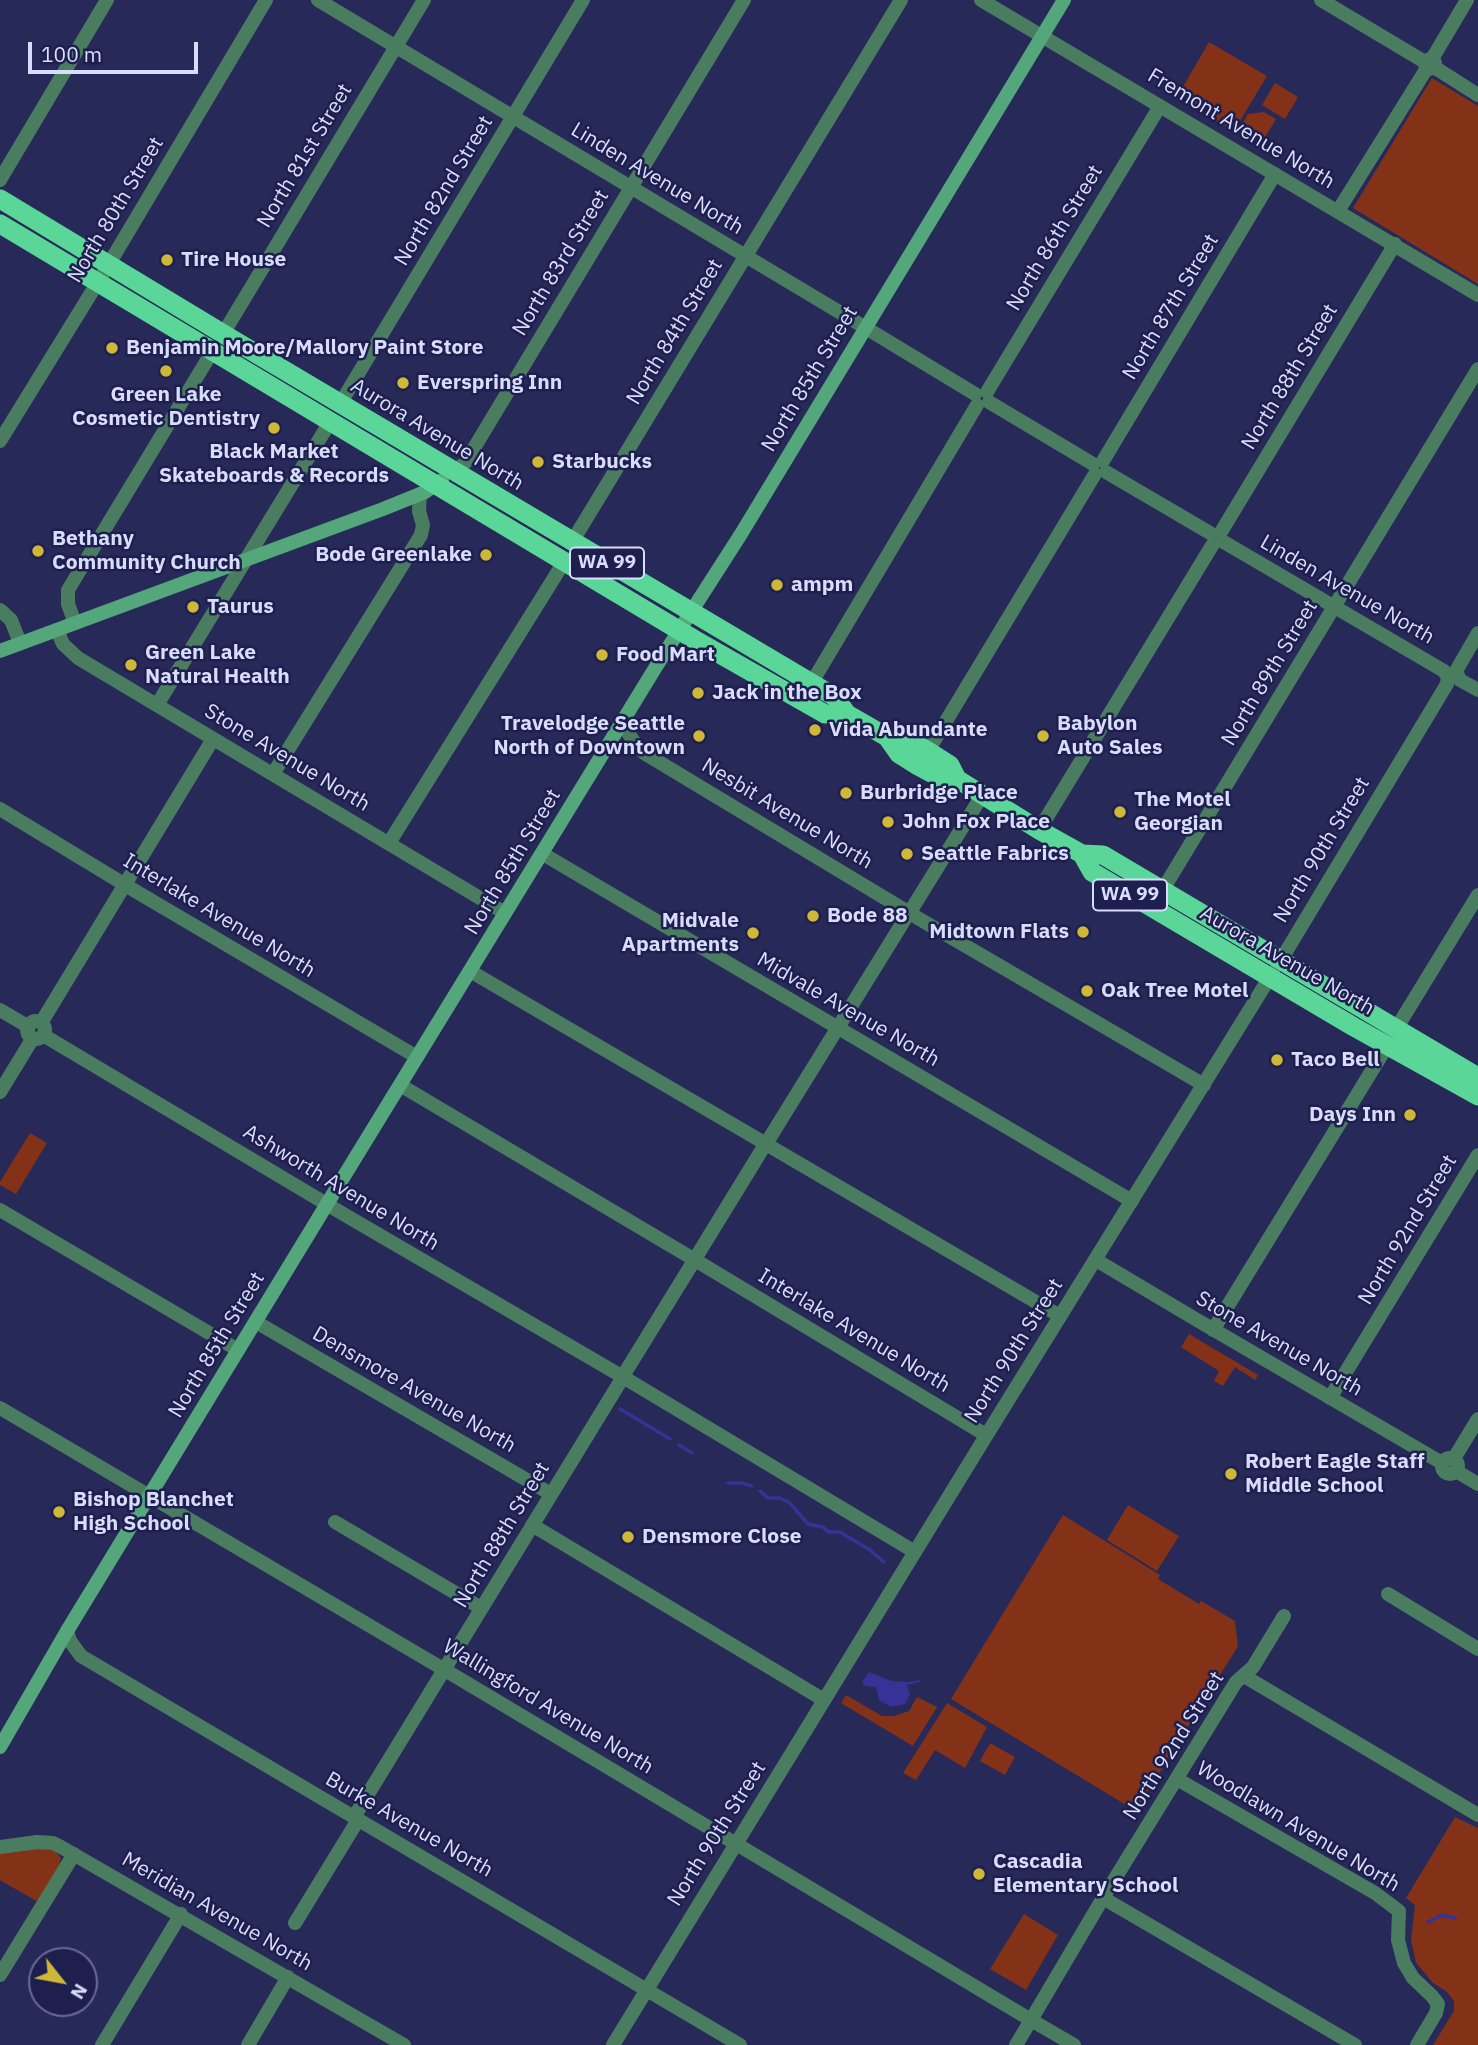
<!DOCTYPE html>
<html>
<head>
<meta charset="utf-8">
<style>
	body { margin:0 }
	#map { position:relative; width:1478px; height:2045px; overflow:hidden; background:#272959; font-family:"IBM Plex Sans",sans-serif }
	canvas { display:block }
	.north { position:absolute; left:28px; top:1947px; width:70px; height:70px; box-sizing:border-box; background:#1e1f4e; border:2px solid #686b93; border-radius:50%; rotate:121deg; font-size:19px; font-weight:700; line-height:28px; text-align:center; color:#d8ddfb }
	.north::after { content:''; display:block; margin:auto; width:24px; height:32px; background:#cfb837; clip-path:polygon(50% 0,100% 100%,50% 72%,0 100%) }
	.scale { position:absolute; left:28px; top:42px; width:170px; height:32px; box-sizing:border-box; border:4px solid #d8ddfb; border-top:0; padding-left:9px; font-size:21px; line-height:24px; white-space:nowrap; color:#d8ddfb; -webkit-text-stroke:5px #1e1f4e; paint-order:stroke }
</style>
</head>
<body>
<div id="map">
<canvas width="1478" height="2045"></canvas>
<div class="north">N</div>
<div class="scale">100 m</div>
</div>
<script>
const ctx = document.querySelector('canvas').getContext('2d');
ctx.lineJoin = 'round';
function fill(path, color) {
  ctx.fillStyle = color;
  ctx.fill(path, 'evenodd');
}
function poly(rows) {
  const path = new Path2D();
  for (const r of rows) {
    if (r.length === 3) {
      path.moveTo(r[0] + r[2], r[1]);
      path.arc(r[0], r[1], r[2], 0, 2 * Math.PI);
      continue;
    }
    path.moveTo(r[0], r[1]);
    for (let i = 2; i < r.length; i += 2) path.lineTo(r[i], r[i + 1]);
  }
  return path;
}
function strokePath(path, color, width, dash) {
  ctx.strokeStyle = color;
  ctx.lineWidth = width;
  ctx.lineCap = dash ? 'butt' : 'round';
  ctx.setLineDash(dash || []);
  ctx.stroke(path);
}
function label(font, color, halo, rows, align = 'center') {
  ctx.font = font + ' "IBM Plex Sans",sans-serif';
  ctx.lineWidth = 5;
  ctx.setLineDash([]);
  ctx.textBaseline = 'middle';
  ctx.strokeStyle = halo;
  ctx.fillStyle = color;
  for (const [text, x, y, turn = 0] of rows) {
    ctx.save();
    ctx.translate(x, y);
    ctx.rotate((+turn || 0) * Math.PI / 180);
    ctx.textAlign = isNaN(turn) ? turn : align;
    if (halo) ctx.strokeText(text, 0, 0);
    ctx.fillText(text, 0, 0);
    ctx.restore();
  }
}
fill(poly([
	[1209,42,1267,76,1234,131,1177,97],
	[1432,78,1478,106,1478,284,1353,208],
	[1275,83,1298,97,1285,119,1262,105],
	[1264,112,1276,119,1261,144,1238,131,1248,114],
	[30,1133,47,1143,16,1194,0,1185,0,1182],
	[1189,1334,1258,1375,1255,1380,1235,1367,1223,1386,1214,1381,1219,1371,1181,1347],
	[1128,1505,1179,1536,1157,1571,1107,1540],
	[1063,1515,1160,1575,1158,1579,1199,1604,1201,1601,1235,1621,1238,1646,1136,1811,951,1699],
	[846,1695,882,1716,894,1716,909,1711,917,1697,937,1707,913,1746,841,1703],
	[947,1703,987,1727,965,1768,935,1750,916,1780,903,1773],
	[990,1743,1015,1757,1005,1775,980,1761],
	[1455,1817,1478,1828,1478,2045,1433,2045,1454,2011,1454,2001,1446,1991,1433,1983,1416,1963,1411,1940,1415,1905,1406,1898],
	[39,1848,52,1850,56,1852,61,1858,59,1866,38,1902,0,1880,0,1853],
	[1024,1914,1058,1935,1026,1990,990,1969]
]), '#833217');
fill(poly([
	[869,1672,892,1681,908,1682,920,1680,920,1682,907,1685,910,1695,905,1704,891,1707,879,1700,876,1687,865,1686,862,1682]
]), '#373295');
strokePath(poly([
	[620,1409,670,1439],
	[679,1445,692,1453],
	[728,1483,741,1483,752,1486],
	[760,1491,768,1498,780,1498,790,1503,808,1524,823,1527,828,1532,840,1532,870,1550,884,1562],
	[1428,1922,1442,1915,1455,1918]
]), '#373295', 3.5);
strokePath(poly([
	[981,0,1478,295],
	[1321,0,1425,62],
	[1432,59,1467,0],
	[1434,67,1478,95],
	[0,180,107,0],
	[1338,211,1427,68,1425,65,1426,61,1430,59,1433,60,1435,63,1434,67,1430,69,1427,68],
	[866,328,975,394],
	[223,334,424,0],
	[987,392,1160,106],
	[989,402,1093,464],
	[340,404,583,0],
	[1103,461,1275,174],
	[453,472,465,463,744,0],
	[1106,472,1210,533],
	[1221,532,1395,244],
	[1222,541,1444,671,1448,677,1447,684,1281,960],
	[572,542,901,0],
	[0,610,11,620,20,643],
	[75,623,68,604,68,590,212,352],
	[57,630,63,644,78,658,505,913],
	[1478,633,1456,671,1460,680,1478,690],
	[811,684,977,405],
	[157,705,330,422],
	[622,723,634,742,644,753,903,909],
	[928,751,1095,474],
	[273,774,421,535,423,525,419,511,420,494],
	[0,809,137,892,417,1057],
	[1039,830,1213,544],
	[389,843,564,562],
	[543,854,1132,1201],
	[1162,891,1478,369],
	[913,907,983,794],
	[916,917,1204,1085],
	[470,971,761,1141],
	[0,1010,29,1027],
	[36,1030,9],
	[41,1023,213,739],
	[1396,1029,1478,895],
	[43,1035,345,1215,618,1374],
	[400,1085,690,1257],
	[0,1092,33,1038],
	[769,1139,905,919],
	[771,1147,1060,1316],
	[0,1210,238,1350],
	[698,1254,763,1148],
	[1096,1260,1197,1320,1442,1463],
	[700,1263,986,1435],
	[256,1322,551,1494],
	[1213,1330,1387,1046],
	[626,1371,692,1264],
	[628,1380,915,1552],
	[1330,1398,1478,1155],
	[1450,1466,8],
	[1453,1460,1478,1419],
	[1456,1471,1478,1484],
	[335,1522,481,1608],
	[532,1525,824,1700],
	[1388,1594,1478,1649],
	[67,1631,70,1641,81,1656,740,2045],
	[1244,1676,1478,1815],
	[1177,1779,1375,1893,1399,1911,1398,1940,1404,1963,1413,1978,1432,1996,1438,2004,1436,2013,1417,2045],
	[354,1817,620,1382],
	[0,1847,37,1842,53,1843,61,1847,404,2045],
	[1103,1898,1355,2045],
	[295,1923,358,1820],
	[0,1975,74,1854],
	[102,2045,181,1914],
	[248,2045,288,1977],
	[613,2045,736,1844],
	[1074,2045,1031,2020,1103,1898,1236,1682,1253,1667,1284,1616]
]), '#4a7d60', 14);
strokePath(poly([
	[318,0,866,328],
	[0,441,109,264,266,0],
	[0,1408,455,1676,1031,2020,1016,2045],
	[736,1844,978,1449,1273,972]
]), '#4a7d60', 14);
strokePath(poly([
	[0,651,383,509,425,492,442,480],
	[0,1747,67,1631,327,1204,657,665,741,534,1064,0]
]), '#53a77b', 14);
strokePath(poly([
	[0,199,235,341,835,697,847,714,887,737,909,740,928,751,950,765,957,779,1039,830,1082,854,1103,855,1478,1077],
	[0,224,697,641,825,714,847,714],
	[887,737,899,754,918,766,944,780,957,779],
	[1082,854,1092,872,1354,1027,1478,1096]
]), '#5ad798', 19);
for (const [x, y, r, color] of [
	[167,260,7,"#cfb837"],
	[112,348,7,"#cfb837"],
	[166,371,7,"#cfb837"],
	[403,383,7,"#cfb837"],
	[274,428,7,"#cfb837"],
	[538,462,7,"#cfb837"],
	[38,551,7,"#cfb837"],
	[486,555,7,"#cfb837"],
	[777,585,7,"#cfb837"],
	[193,607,7,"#cfb837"],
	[602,655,7,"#cfb837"],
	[131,665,7,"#cfb837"],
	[698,693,7,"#cfb837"],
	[815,730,7,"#cfb837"],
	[699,736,7,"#cfb837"],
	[1043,736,7,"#cfb837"],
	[846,793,7,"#cfb837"],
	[1120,812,7,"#cfb837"],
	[888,822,7,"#cfb837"],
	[907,854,7,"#cfb837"],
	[813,916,7,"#cfb837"],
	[1083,932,7,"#cfb837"],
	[753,933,7,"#cfb837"],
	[1087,991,7,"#cfb837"],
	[1277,1060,7,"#cfb837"],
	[1410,1115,7,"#cfb837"],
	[1231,1474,7,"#cfb837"],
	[59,1512,7,"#cfb837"],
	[628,1537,7,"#cfb837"],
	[979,1874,7,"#cfb837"]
]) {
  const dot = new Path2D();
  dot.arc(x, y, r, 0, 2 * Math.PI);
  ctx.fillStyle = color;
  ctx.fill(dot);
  strokePath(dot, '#1e1f4e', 2.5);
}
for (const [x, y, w] of [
	[607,563,74],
	[1130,895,74]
]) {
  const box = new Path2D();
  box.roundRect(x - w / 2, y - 15.5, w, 31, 5);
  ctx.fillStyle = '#1e1f4e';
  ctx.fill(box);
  strokePath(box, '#d8ddfb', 2);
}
label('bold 19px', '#d8ddfb', null, [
	["WA 99",607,563],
	["WA 99",1130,895]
]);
label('21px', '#d8ddfb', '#1e1f4e', [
	["Fremont Avenue North",1241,129,31],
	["North 81st Street",305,156,-59],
	["Linden Avenue North",657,179,31],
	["North 82nd Street",444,191,-59],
	["North 80th Street",116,210,-59],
	["North 86th Street",1055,238,-59],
	["North 83rd Street",561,263,-59],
	["North 87th Street",1171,307,-59],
	["North 84th Street",675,332,-59],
	["North 88th Street",1290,377,-59],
	["North 85th Street",810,379,-59],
	["Aurora Avenue North",437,435,31],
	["Linden Avenue North",1347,590,30],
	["North 89th Street",1270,673,-59],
	["Stone Avenue North",287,758,31],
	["Nesbit Avenue North",787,814,31],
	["North 90th Street",1322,850,-59],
	["North 85th Street",513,862,-59],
	["Interlake Avenue North",219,916,31],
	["Aurora Avenue North",1287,961,30],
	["Midvale Avenue North",848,1010,30],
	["Ashworth Avenue North",341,1188,31],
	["North 92nd Street",1408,1230,-59],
	["Interlake Avenue North",854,1331,31],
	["Stone Avenue North",1279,1344,30],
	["North 85th Street",217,1345,-59],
	["North 90th Street",1014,1351,-58],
	["Densmore Avenue North",414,1390,30],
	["North 88th Street",502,1535,-59],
	["Wallingford Avenue North",548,1707,31],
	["North 92nd Street",1174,1746,-58],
	["Burke Avenue North",409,1825,30],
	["Woodlawn Avenue North",1298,1827,31],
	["North 90th Street",717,1834,-58],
	["Meridian Avenue North",217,1912,30]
]);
label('bold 21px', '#d8ddfb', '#1e1f4e', [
	["Tire House",181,260],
	["Benjamin Moore/Mallory Paint Store",126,348],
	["Everspring Inn",417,383],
	["Green Lake",166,395,"center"],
	["Cosmetic Dentistry",166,419,"center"],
	["Black Market",274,452,"center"],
	["Skateboards & Records",274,476,"center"],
	["Starbucks",552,462],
	["Bethany",52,539],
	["Community Church",52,563],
	["Bode Greenlake",472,555,"right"],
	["ampm",791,585],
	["Taurus",207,607],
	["Green Lake",145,653],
	["Natural Health",145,677],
	["Food Mart",616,655],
	["Jack in the Box",712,693],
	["Travelodge Seattle",685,724,"right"],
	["North of Downtown",685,748,"right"],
	["Babylon",1057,724],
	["Auto Sales",1057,748],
	["Vida Abundante",829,730],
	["Burbridge Place",860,793],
	["The Motel",1134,800],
	["Georgian",1134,824],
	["John Fox Place",902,822],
	["Seattle Fabrics",921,854],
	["Bode 88",827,916],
	["Midvale",739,921,"right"],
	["Apartments",739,945,"right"],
	["Midtown Flats",1069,932,"right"],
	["Oak Tree Motel",1101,991],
	["Taco Bell",1291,1060],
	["Days Inn",1396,1115,"right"],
	["Robert Eagle Staff",1245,1462],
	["Middle School",1245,1486],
	["Bishop Blanchet",73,1500],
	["High School",73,1524],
	["Densmore Close",642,1537],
	["Cascadia",993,1862],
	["Elementary School",993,1886]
], 'left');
</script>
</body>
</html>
